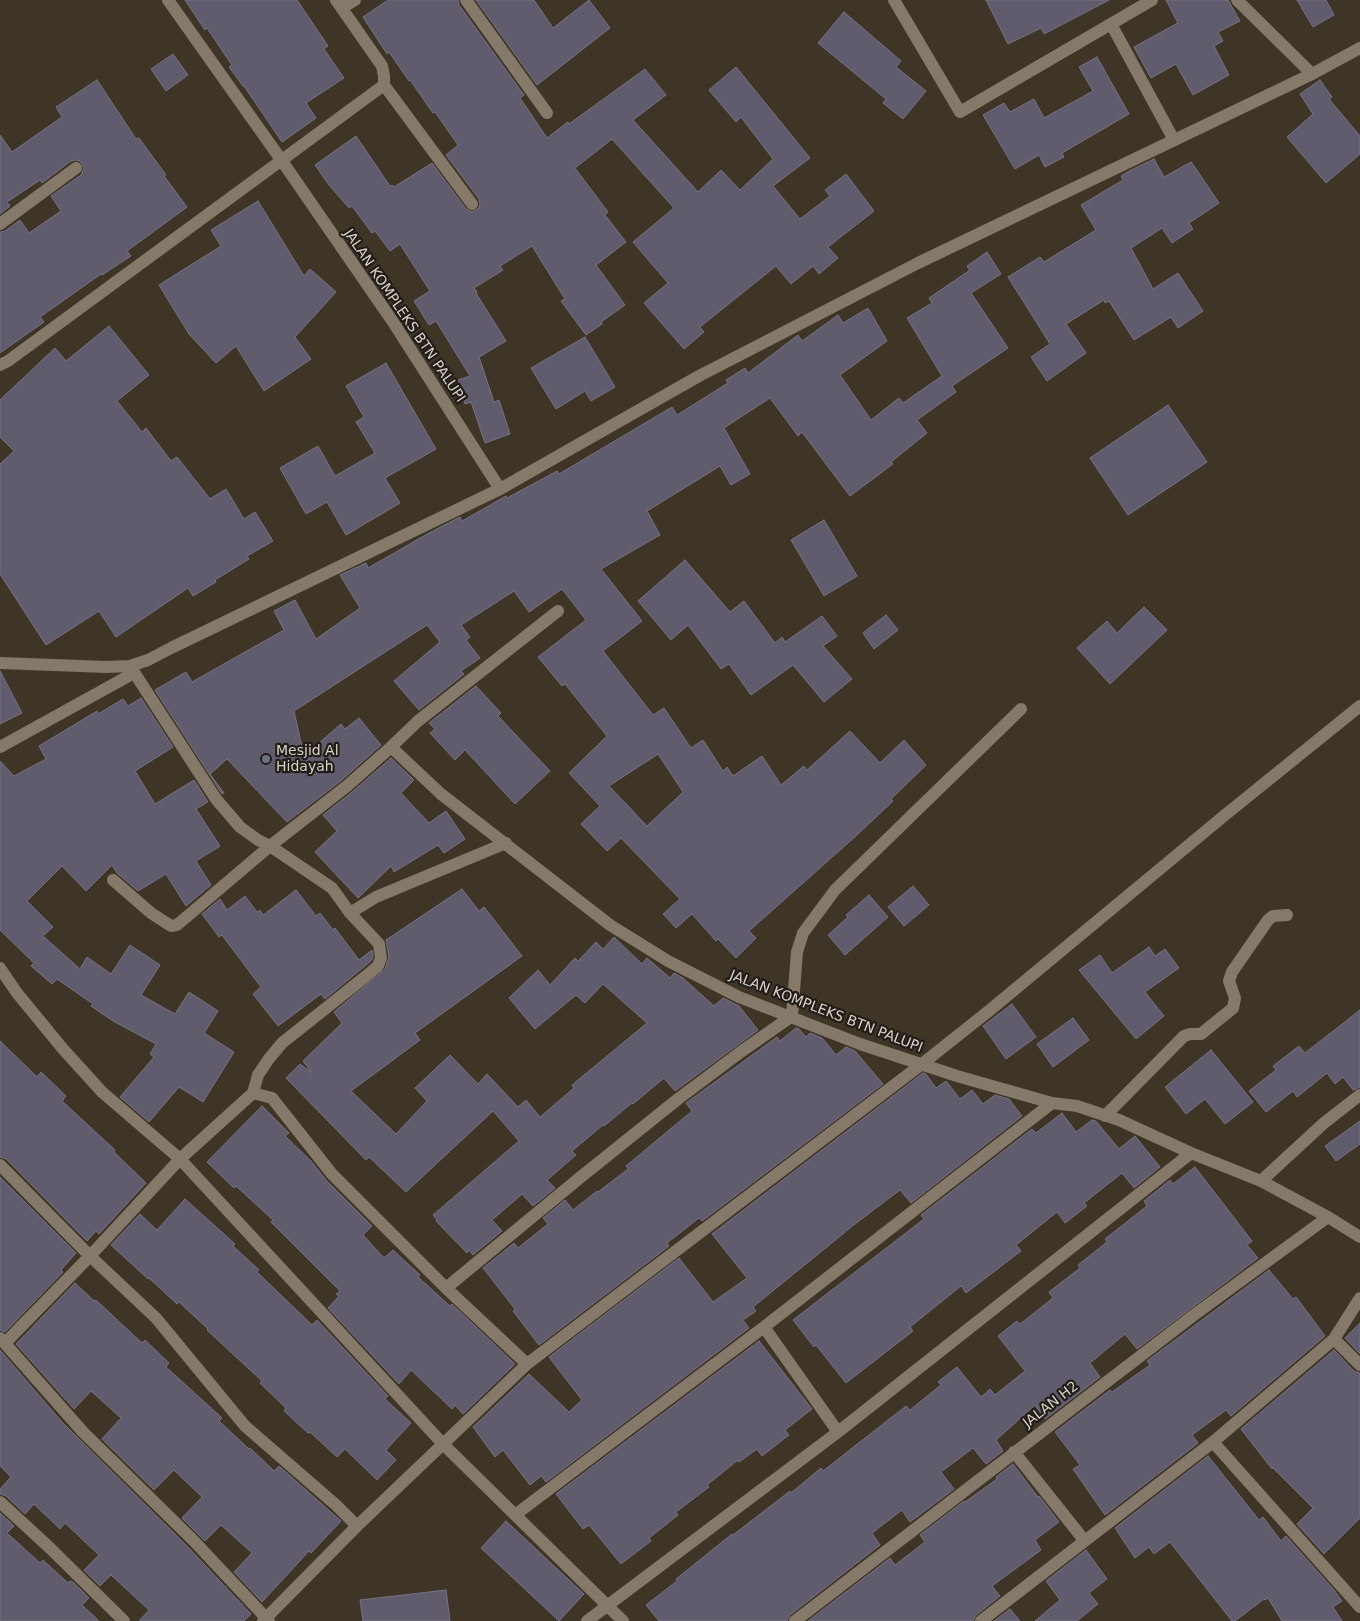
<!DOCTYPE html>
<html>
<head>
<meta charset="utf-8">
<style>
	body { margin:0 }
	canvas { display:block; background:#3f3527 }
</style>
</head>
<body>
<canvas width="1360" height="1621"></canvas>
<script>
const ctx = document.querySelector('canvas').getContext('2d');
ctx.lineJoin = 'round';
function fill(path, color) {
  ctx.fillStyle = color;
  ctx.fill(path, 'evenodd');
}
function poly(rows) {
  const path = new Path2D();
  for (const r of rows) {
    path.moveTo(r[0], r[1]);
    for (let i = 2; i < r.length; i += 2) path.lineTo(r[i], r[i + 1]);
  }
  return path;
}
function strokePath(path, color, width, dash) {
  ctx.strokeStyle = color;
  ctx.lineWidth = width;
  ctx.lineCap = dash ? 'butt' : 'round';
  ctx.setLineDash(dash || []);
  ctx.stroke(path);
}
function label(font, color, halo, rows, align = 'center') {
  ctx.font = font + ' "DejaVu Sans",sans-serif';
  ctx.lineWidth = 4.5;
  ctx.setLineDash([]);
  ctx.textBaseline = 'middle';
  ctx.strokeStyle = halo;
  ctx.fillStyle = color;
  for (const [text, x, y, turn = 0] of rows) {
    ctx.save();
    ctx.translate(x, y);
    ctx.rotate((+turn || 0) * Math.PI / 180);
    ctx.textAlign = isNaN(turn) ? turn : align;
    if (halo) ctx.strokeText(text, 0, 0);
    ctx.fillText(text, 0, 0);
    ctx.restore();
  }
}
const building = poly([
	[185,0,297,0,328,46,324,49,344,78,306,103,316,118,282,142,244,86,243,86,229,67,232,65,207,28,205,30,185,0],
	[388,0,458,0,459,5,524,95,520,98,547,138,568,122,569,124,645,69,666,95,633,120,698,192,721,170,740,190,773,159,741,117,736,122,709,90,736,67,810,158,773,186,800,219,830,196,825,190,846,174,874,211,828,247,838,258,819,274,813,266,791,284,776,266,700,327,704,332,684,349,644,303,668,283,633,242,674,208,612,139,575,168,608,212,605,215,626,242,596,265,625,305,601,322,602,324,586,335,561,301,565,299,532,246,500,266,503,270,474,288,477,292,476,293,506,341,479,357,494,402,499,400,510,434,485,443,471,402,465,404,458,380,470,376,436,321,429,325,414,301,430,291,400,244,390,251,375,231,372,233,352,206,349,208,329,185,315,165,356,136,390,186,392,185,394,187,432,163,466,209,472,212,479,208,480,204,479,199,446,155,458,145,435,112,433,113,410,80,409,81,389,52,387,54,363,17,388,0],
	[476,0,534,0,553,28,589,0,610,28,537,85,476,0],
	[986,0,1109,0,1044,34,1041,28,1008,44,986,0],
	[1166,0,1228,0,1240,21,1218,32,1223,41,1214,46,1229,75,1193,95,1176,64,1151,78,1134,47,1178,23,1166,0],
	[1297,0,1326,0,1334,15,1313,27,1297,0],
	[844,12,901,61,896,67,926,91,903,119,883,103,886,99,818,43,844,12],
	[173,54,188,75,166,91,151,69,173,54],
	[1097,57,1129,114,1062,153,1064,157,1045,167,1039,155,1015,169,983,115,1004,103,1010,112,1034,99,1044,118,1093,91,1079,67,1097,57],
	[97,80,136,139,139,138,166,175,164,176,187,207,127,251,131,256,102,275,101,274,40,317,44,322,0,353,0,232,5,231,20,220,29,233,61,211,51,196,81,175,84,168,80,161,76,160,71,161,42,183,40,180,7,202,10,206,0,214,0,135,12,152,62,117,56,107,97,80],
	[1320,80,1332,97,1329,99,1360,136,1360,154,1326,183,1287,137,1313,114,1300,94,1320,80],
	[1154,159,1164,177,1191,162,1192,163,1219,203,1189,223,1193,229,1172,243,1162,228,1131,248,1153,289,1178,273,1203,311,1178,328,1171,317,1134,340,1109,301,1105,303,1104,300,1066,324,1086,353,1047,381,1031,357,1050,344,1008,277,1040,257,1044,262,1096,230,1081,205,1123,180,1121,176,1131,170,1154,159],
	[258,201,304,276,310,269,336,292,295,337,311,359,264,391,236,346,216,363,189,334,159,285,221,246,211,230,258,201],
	[987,252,1001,274,971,293,1008,348,952,386,956,392,917,420,927,433,891,462,893,464,850,496,802,432,798,436,770,398,724,428,750,474,731,485,720,466,647,511,660,535,601,569,642,621,603,651,653,715,664,708,691,748,703,740,723,771,727,767,733,776,762,756,781,785,804,766,807,770,850,731,880,763,904,740,926,765,891,799,893,801,857,835,749,931,756,938,736,958,718,939,716,941,692,914,676,928,663,914,680,899,621,838,607,851,581,824,600,806,569,773,607,736,565,684,562,686,538,657,586,620,562,589,529,612,514,591,461,625,470,637,466,640,480,658,461,671,464,674,419,710,394,681,440,642,427,625,294,711,304,756,341,724,345,729,359,718,381,745,342,780,287,822,227,759,210,774,224,793,222,794,155,690,186,672,192,682,284,630,274,611,295,600,316,639,360,608,340,575,366,563,368,568,429,533,460,517,462,521,506,496,507,498,557,471,559,474,672,407,677,415,728,383,726,380,745,368,748,373,798,335,802,341,838,315,843,323,868,308,887,341,840,375,871,420,899,398,903,403,942,376,907,318,932,303,929,298,970,270,967,266,987,252],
	[658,754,683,792,647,826,609,786,658,754],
	[109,326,149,375,117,401,142,432,146,428,171,461,177,457,210,499,226,489,244,519,255,512,273,541,247,556,249,559,215,580,216,582,193,596,188,588,116,637,99,611,46,645,0,574,0,464,14,451,0,437,0,400,55,348,66,361,109,326],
	[585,337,615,387,591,401,585,391,556,409,531,368,585,337],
	[386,363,436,449,385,478,400,503,346,535,327,502,306,514,280,468,318,446,335,476,375,453,356,422,364,417,346,386,386,363],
	[1168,405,1207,462,1128,515,1090,458,1168,405],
	[824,520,857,576,824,596,791,540,824,520],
	[685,560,730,612,744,601,775,643,782,637,785,642,822,616,837,636,823,646,852,679,824,702,793,665,751,695,729,664,721,669,688,625,671,640,638,601,685,560],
	[1144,607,1167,630,1110,684,1077,648,1107,621,1117,633,1144,607],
	[886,615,898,630,874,649,863,633,886,615],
	[0,671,22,713,0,724,0,671],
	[476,686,501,713,498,716,550,771,515,804,465,750,455,760,430,733,435,729,429,723,476,686],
	[141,698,173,747,135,771,155,804,194,780,208,802,196,809,220,846,196,861,211,885,186,906,166,874,138,891,117,873,112,865,86,891,62,866,27,901,53,927,43,936,80,969,87,957,111,974,130,945,160,965,141,995,175,1014,189,992,218,1011,204,1033,234,1052,203,1102,179,1087,149,1122,120,1097,154,1057,150,1054,156,1044,113,1021,91,1006,93,1004,57,979,52,984,31,966,34,963,0,930,0,761,14,776,46,759,39,746,97,711,98,714,123,699,128,706,141,698],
	[391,758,414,780,401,793,429,823,446,811,465,839,444,853,438,845,394,872,391,866,358,898,315,852,337,831,323,815,352,792,391,758],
	[913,886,929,905,904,926,888,907,913,886],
	[462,889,479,911,484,907,522,956,415,1033,420,1040,351,1091,396,1134,427,1101,415,1088,450,1055,478,1084,487,1074,518,1107,526,1100,540,1117,574,1088,572,1085,647,1023,603,984,585,1003,576,995,535,1029,509,998,538,970,550,985,575,958,578,961,596,942,603,949,614,937,642,964,647,958,670,978,674,973,683,978,714,1006,723,998,739,1006,758,1030,675,1091,664,1078,633,1104,632,1103,604,1126,603,1125,572,1151,576,1155,547,1180,555,1188,533,1206,522,1194,492,1220,502,1231,473,1255,469,1250,467,1253,436,1221,437,1220,433,1215,519,1141,493,1111,406,1192,369,1157,366,1160,286,1078,300,1064,312,1073,303,1061,342,1023,334,1012,385,969,389,957,386,940,462,889],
	[296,890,316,916,320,913,333,930,335,928,359,960,372,950,373,957,371,961,325,999,321,994,278,1026,253,994,261,987,222,935,219,937,202,914,220,899,227,910,245,896,257,912,260,910,263,915,296,890],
	[869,895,888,917,845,955,828,935,848,917,846,915,869,895],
	[1149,947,1155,956,1165,949,1179,968,1145,992,1164,1016,1136,1039,1079,970,1100,955,1112,973,1149,947],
	[1012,1004,1036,1037,1006,1059,983,1026,1012,1004],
	[1360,1010,1360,1087,1353,1090,1343,1077,1335,1084,1327,1073,1297,1097,1293,1091,1266,1112,1249,1091,1276,1070,1273,1066,1299,1046,1305,1053,1360,1010],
	[1073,1018,1089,1040,1053,1067,1037,1044,1073,1018],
	[796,1028,799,1029,806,1037,810,1033,822,1038,836,1055,846,1047,855,1051,883,1084,702,1221,699,1218,667,1243,669,1246,539,1345,513,1311,515,1309,483,1268,514,1243,518,1248,548,1224,543,1218,565,1200,573,1210,597,1191,598,1192,628,1169,626,1166,692,1111,686,1103,777,1037,780,1041,796,1028],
	[0,1041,37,1077,41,1072,66,1096,62,1101,115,1150,114,1152,146,1183,99,1234,96,1231,87,1241,6,1159,0,1157,0,1041],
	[1211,1050,1253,1102,1225,1124,1205,1099,1186,1114,1165,1087,1211,1050],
	[923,1073,926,1074,936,1088,946,1081,960,1099,972,1090,983,1104,995,1095,1009,1099,1022,1116,911,1203,900,1190,855,1224,753,1307,756,1311,743,1320,749,1328,546,1482,541,1476,530,1485,503,1450,495,1457,473,1427,529,1374,569,1412,582,1400,549,1357,679,1258,713,1302,747,1278,712,1234,923,1073],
	[262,1106,289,1133,285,1136,311,1161,326,1180,372,1226,363,1235,384,1258,393,1250,420,1275,418,1277,450,1306,452,1304,515,1364,463,1414,455,1405,452,1409,411,1370,399,1384,328,1308,339,1296,336,1294,340,1291,271,1222,273,1220,236,1186,234,1188,207,1162,262,1106],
	[1062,1113,1076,1132,1092,1120,1096,1121,1119,1149,1135,1136,1160,1167,1134,1188,1122,1173,1084,1203,1087,1206,1065,1223,1057,1212,1016,1245,1021,1251,966,1293,961,1286,910,1327,913,1331,846,1383,816,1345,814,1347,793,1320,924,1219,921,1215,1032,1129,1036,1133,1062,1113],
	[1360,1121,1360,1144,1336,1161,1325,1146,1360,1121],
	[1195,1167,1252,1241,1247,1245,1258,1258,1137,1349,1125,1334,1090,1363,1100,1377,1045,1419,1035,1405,996,1440,1003,1451,986,1464,973,1448,941,1472,954,1489,910,1522,902,1510,872,1533,880,1545,790,1615,787,1621,659,1621,646,1605,677,1581,676,1579,732,1534,733,1535,790,1491,791,1493,821,1468,823,1471,906,1406,910,1410,941,1385,938,1382,957,1367,981,1397,990,1389,995,1395,1025,1371,998,1336,1017,1321,1020,1324,1053,1298,1049,1292,1080,1268,1078,1265,1107,1242,1105,1239,1147,1206,1144,1201,1170,1180,1173,1184,1195,1167],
	[0,1177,76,1253,61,1270,63,1272,5,1332,0,1330,0,1177],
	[185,1199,235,1244,233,1246,259,1270,257,1272,312,1325,317,1320,388,1396,385,1399,411,1423,386,1450,396,1460,377,1480,345,1449,337,1457,310,1432,308,1433,284,1411,286,1408,260,1383,262,1381,207,1330,208,1329,179,1302,177,1304,149,1278,148,1279,111,1245,140,1214,157,1230,185,1199],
	[1269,1270,1293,1299,1296,1297,1325,1336,1231,1416,1226,1410,1192,1435,1198,1443,1105,1515,1073,1469,1080,1465,1055,1432,1110,1390,1112,1392,1150,1365,1147,1361,1269,1270],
	[75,1283,94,1301,96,1300,142,1343,145,1340,169,1363,166,1367,222,1418,219,1421,249,1449,250,1448,274,1471,279,1466,341,1521,311,1553,309,1551,262,1602,234,1572,252,1553,221,1525,205,1541,182,1518,202,1497,174,1470,154,1490,102,1439,121,1418,91,1391,74,1409,16,1344,75,1283],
	[1360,1323,1360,1354,1345,1338,1360,1323],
	[759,1341,812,1409,785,1430,789,1435,762,1456,757,1449,739,1462,738,1460,707,1485,709,1487,676,1512,678,1515,649,1538,651,1541,621,1564,589,1525,583,1529,556,1494,759,1341],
	[0,1350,62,1422,187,1546,251,1614,244,1621,139,1621,149,1610,111,1575,100,1586,84,1570,99,1555,65,1523,60,1529,34,1504,25,1514,6,1496,0,1494,0,1489,11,1477,0,1466,0,1350],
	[1334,1350,1354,1371,1360,1373,1360,1518,1324,1554,1297,1524,1313,1508,1273,1468,1272,1469,1241,1429,1334,1350],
	[1208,1456,1259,1520,1263,1517,1281,1541,1286,1536,1334,1590,1342,1601,1333,1607,1342,1621,1282,1621,1268,1598,1265,1600,1264,1599,1235,1621,1232,1621,1170,1542,1154,1554,1149,1547,1135,1558,1115,1528,1208,1456],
	[1013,1464,1038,1497,1039,1496,1059,1522,1035,1540,1041,1550,992,1586,1000,1596,976,1615,973,1621,808,1621,890,1558,895,1565,925,1542,920,1535,964,1501,965,1502,997,1479,996,1477,1013,1464],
	[0,1513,14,1526,7,1533,40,1563,43,1560,68,1583,70,1581,73,1582,89,1598,82,1605,99,1621,0,1621,0,1513],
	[506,1521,584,1594,559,1621,481,1548,506,1521],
	[1086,1550,1107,1579,1089,1593,1098,1604,1077,1621,1035,1621,1060,1600,1046,1581,1086,1550],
	[446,1590,450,1621,363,1621,360,1600,446,1590],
	[1010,1609,1020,1621,994,1621,1010,1609]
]);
fill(building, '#605c6d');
strokePath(building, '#767283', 1);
strokePath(poly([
	[168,0,282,161,393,322,500,489],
	[466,0,547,113],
	[894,0,960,112,1152,0],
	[1237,0,1312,74],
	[342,8,355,0],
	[1111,24,1174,140],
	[384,85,472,204],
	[0,224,76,168],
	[0,365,8,361,384,85,384,76,382,66,336,0],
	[558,611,418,721,391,747,441,794,610,925,668,961,739,997,860,1044,957,1076,1052,1103,1077,1106,1119,1120,1191,1153,1261,1181,1328,1217,1360,1237],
	[0,747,134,673],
	[113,880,151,913,171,926,177,925,270,846,347,786,391,747],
	[350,913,376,897,506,843],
	[0,968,17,993,63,1049,102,1092,180,1159,443,1444,527,1364,922,1064,990,1010,1225,815,1360,706],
	[253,1093,272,1098,332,1174,446,1288,527,1364],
	[1105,1116,1184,1036,1190,1034,1201,1034,1233,1008,1235,998,1229,981,1232,972,1268,920,1273,916,1287,915],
	[0,1165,90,1256,156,1318,245,1426,336,1505,357,1526,443,1444,623,1621],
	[1261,1181,1324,1123,1360,1095],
	[446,1288,582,1176,678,1099,742,1051,792,1016,797,952,803,933,835,890,1021,709],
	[764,1327,838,1432],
	[0,1338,83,1432,193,1540,269,1621],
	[1334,1339,1360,1365],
	[5,1343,90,1256,180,1159,253,1093,258,1075,268,1060,282,1043,365,977,378,966,381,958,379,944,350,913,332,888,270,846,258,840,240,827,216,799,130,666],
	[1213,1442,1360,1607],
	[1014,1452,1084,1540],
	[0,1502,51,1549,124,1621],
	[515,1515,764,1327,1052,1103],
	[263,1621,357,1526],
	[587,1621,838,1432,1191,1153],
	[795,1621,1194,1315,1328,1217],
	[981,1621,1213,1442,1334,1339,1360,1298]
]), '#85796a', 12);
strokePath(poly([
	[0,663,107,667,130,666,148,660,171,648,500,489,699,376,918,263,1312,74,1360,48]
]), '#85796a', 12);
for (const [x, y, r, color] of [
	[266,759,5,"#6b7280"]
]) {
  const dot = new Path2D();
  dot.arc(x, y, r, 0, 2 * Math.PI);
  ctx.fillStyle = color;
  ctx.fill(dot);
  strokePath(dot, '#221d17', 2);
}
label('14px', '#d9d3ca', '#221d17', [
	["JALAN KOMPLEKS BTN PALUPI",404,316,56],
	["JALAN KOMPLEKS BTN PALUPI",826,1012,21],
	["JALAN H2",1051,1405,-38]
]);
label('14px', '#d9d3ca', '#221d17', [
	["Mesjid Al",276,751],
	["Hidayah",276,767]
], 'left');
</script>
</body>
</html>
